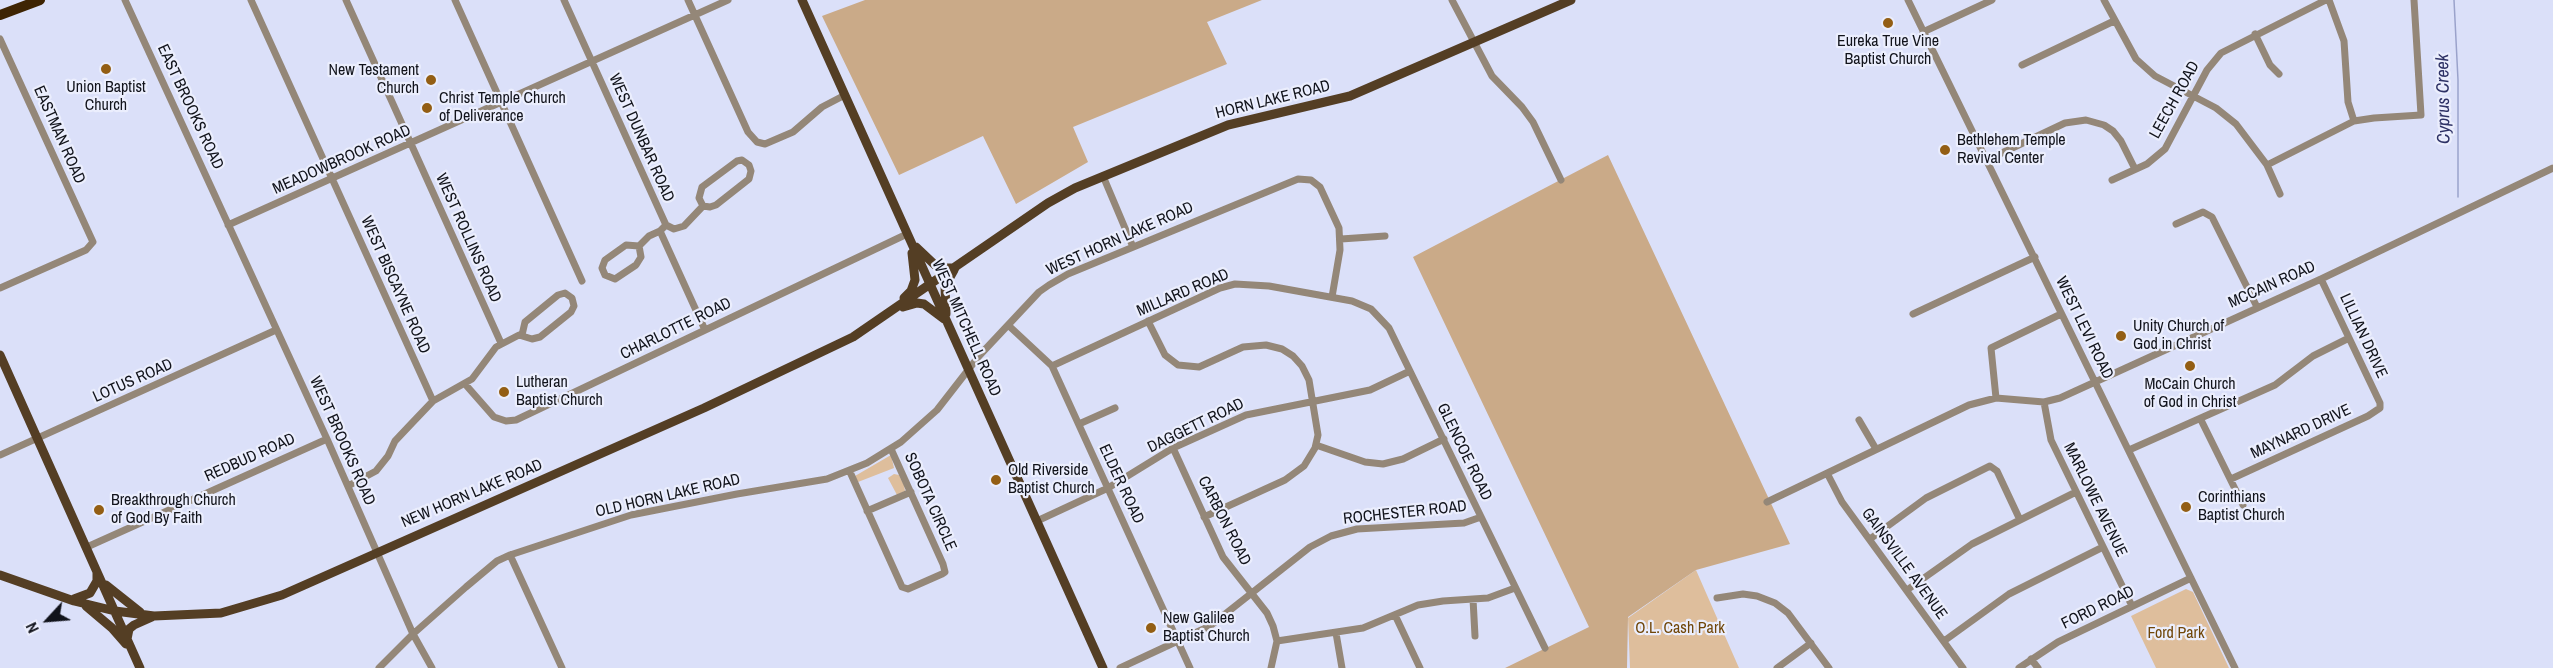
<!DOCTYPE html>
<html>
<head>
<meta charset="utf-8">
<style>
	body { margin:0 }
	#map { position:relative; width:2553px; height:668px; overflow:hidden; background:#dbe0f9; font-family:"Archivo Narrow",sans-serif }
	canvas { display:block }
	.north { position:absolute; left:18px; top:590px; width:60px; height:60px; -webkit-text-stroke:4px #ebeefd; paint-order:stroke; rotate:244deg; font-size:16px; font-weight:700; line-height:24px; text-align:center; color:#11131b }
	.north::after { content:''; display:block; margin:auto; width:21px; height:27px; background:#11131b; clip-path:polygon(50% 0,100% 100%,50% 72%,0 100%) }
</style>
</head>
<body>
<div id="map">
<canvas width="2553" height="668"></canvas>
<div class="north">N</div>
</div>
<script>
const ctx = document.querySelector('canvas').getContext('2d');
ctx.lineJoin = 'round';
function fill(path, color) {
  ctx.fillStyle = color;
  ctx.fill(path, 'evenodd');
}
function poly(rows) {
  const path = new Path2D();
  for (const r of rows) {
    path.moveTo(r[0], r[1]);
    for (let i = 2; i < r.length; i += 2) path.lineTo(r[i], r[i + 1]);
  }
  return path;
}
function strokePath(path, color, width, dash) {
  ctx.strokeStyle = color;
  ctx.lineWidth = width;
  ctx.lineCap = dash ? 'butt' : 'round';
  ctx.setLineDash(dash || []);
  ctx.stroke(path);
}
function label(font, color, halo, rows, align = 'center') {
  ctx.font = font + ' "Archivo Narrow",sans-serif';
  ctx.lineWidth = 4.5;
  ctx.setLineDash([]);
  ctx.textBaseline = 'middle';
  ctx.strokeStyle = halo;
  ctx.fillStyle = color;
  for (const [text, x, y, turn = 0] of rows) {
    ctx.save();
    ctx.translate(x, y);
    ctx.rotate((+turn || 0) * Math.PI / 180);
    ctx.textAlign = isNaN(turn) ? turn : align;
    if (halo) ctx.strokeText(text, 0, 0);
    ctx.fillText(text, 0, 0);
    ctx.restore();
  }
}
fill(poly([
	[891,455,894,468,858,482,855,476],
	[894,474,899,475,904,485,905,491,897,495,888,478],
	[1696,570,1739,668,1630,668,1628,618],
	[2186,589,2193,592,2229,668,2156,668,2131,616]
]), '#debe9c');
fill(poly([
	[865,0,1262,0,1207,22,1227,64,1073,127,1088,162,1016,204,983,136,899,175,822,16],
	[1608,155,1790,544,1696,570,1628,617,1627,668,1505,668,1589,627,1413,257]
]), '#caaa88');
strokePath(poly([
	[2454,0,2458,80,2458,197],
	[1653,631,1661,631],
	[1668,631,1699,631]
]), '#9aa2cb', 1.5);
strokePath(poly([
	[125,0,327,439,413,634,432,668],
	[251,0,433,401],
	[346,0,501,343],
	[455,0,582,281],
	[564,0,666,225],
	[688,0,748,132,757,142,765,144,793,132,822,107,845,95],
	[1452,0,1492,76,1522,107,1533,122,1561,180],
	[1908,0,2235,668],
	[2104,0,2136,59,2155,76,2216,108,2236,124,2267,165,2280,194],
	[2329,0,2344,41,2348,102,2354,121],
	[1923,32,1992,0],
	[2255,34,2270,65,2279,74],
	[0,39,93,242,86,250,0,288],
	[2022,65,2114,21],
	[1987,160,2065,123,2086,120,2104,125,2113,131,2121,141,2135,169],
	[2267,165,2354,121,2374,118,2421,115,2414,0],
	[1103,176,1133,247],
	[2112,180,2147,164,2165,149,2207,70,2221,53,2326,0],
	[2176,224,2203,212,2212,217,2257,307],
	[228,225,728,0],
	[660,231,705,330],
	[1341,239,1385,236],
	[639,246,626,245,605,260,602,268,605,275,615,279,636,265,641,257,639,246,649,236,660,231,666,225,674,229,684,226,703,206,710,207,716,205,749,179,751,171,749,165,742,160,737,161,702,187,699,198,703,206],
	[1913,314,2035,257],
	[1148,321,1165,355,1178,365,1199,367,1243,347,1266,345,1282,349,1293,356,1302,366,1309,380,1318,435,1315,448,1304,466,1285,480,1204,517],
	[1008,325,1052,366,1190,668],
	[1052,366,1220,288,1235,284,1269,286,1352,301,1371,309,1389,328,1545,648],
	[465,384,494,417,506,421,516,420,907,234],
	[1996,398,1991,348,2061,314],
	[2044,402,2051,440,2132,606],
	[1859,420,1876,449],
	[2201,420,2243,505],
	[1079,424,1115,408],
	[1316,445,1365,462,1383,464,1403,459,1444,439],
	[1173,448,1223,557,1267,613,1273,626,1277,641,1271,668],
	[2129,450,2275,385,2313,356,2349,338],
	[0,455,276,330],
	[850,472,902,587,908,589,942,574,945,572,943,564,891,449],
	[1827,473,1842,502,1963,668],
	[2231,479,2368,416,2380,408,2380,403,2321,279],
	[348,486,376,471,388,456,395,441,412,423,433,401,472,379,496,347,519,335,532,339,540,337,571,312,574,306,572,298,565,293,558,295,525,322,522,335],
	[1767,502,1969,405,1996,398,2044,402,2060,398,2321,279,2553,168],
	[867,511,911,492],
	[1037,521,1108,488,1173,448,1246,415,1370,390,1410,371],
	[1870,539,1926,498,1990,466,1997,471,2020,520],
	[87,547,327,439],
	[510,555,562,668],
	[1907,590,1972,544,2076,492],
	[1717,598,1743,594,1757,596,1775,603,1788,613,1829,668],
	[1473,599,1475,636],
	[1395,615,1420,668],
	[1336,633,1342,668],
	[1277,641,1363,628,1418,605,1443,601,1488,598,1515,588],
	[1944,641,2009,594,2103,547],
	[2031,659,2038,668],
	[379,668,413,634,466,587,497,561,510,555,631,515,737,494,827,479,867,463,901,442,937,410,979,356,1039,292,1049,285,1068,274,1298,179,1311,180,1320,187,1339,228,1340,250,1332,297],
	[1120,668,1210,626,1310,547,1331,536,1357,529,1464,523,1481,517],
	[1777,668,1811,643],
	[2019,668,2058,642,2191,578]
]), '#948778', 7);
strokePath(poly([
	[802,0,1103,668],
	[916,247,935,265,945,268,955,268],
	[904,298,911,291,915,280,912,253],
	[903,307,917,303,924,304,944,319],
	[946,314,945,286,954,270],
	[0,355,140,668],
	[0,575,74,601,115,611,154,616,221,613,282,595,704,408,853,337,1048,203,1075,188,1228,125,1350,96,1571,0],
	[106,585,140,612],
	[74,599,90,593,97,581,97,572],
	[86,606,112,628,126,644],
	[127,639,129,629,134,625,152,617]
]), '#543e24', 9);
strokePath(poly([
	[0,15,40,0]
]), '#3e2403', 10);
for (const [x, y, r, color] of [
	[1888,23,6,"#935e14"],
	[106,69,6,"#935e14"],
	[431,80,6,"#935e14"],
	[427,108,6,"#935e14"],
	[1945,150,6,"#935e14"],
	[2121,336,6,"#935e14"],
	[2190,366,6,"#935e14"],
	[504,392,6,"#935e14"],
	[996,480,6,"#935e14"],
	[2186,507,6,"#935e14"],
	[99,510,6,"#935e14"],
	[1151,628,6,"#935e14"]
]) {
  const dot = new Path2D();
  dot.arc(x, y, r, 0, 2 * Math.PI);
  ctx.fillStyle = color;
  ctx.fill(dot);
  strokePath(dot, '#ebeefd', 2);
}
label('16px', '#11131b', '#ebeefd', [
	["Eureka True Vine",1888,42,"center"],
	["Baptist Church",1888,60,"center"],
	["New Testament",419,71,"right"],
	["Church",419,89,"right"],
	["Union Baptist",106,88,"center"],
	["Church",106,106,"center"],
	["Christ Temple Church",439,99],
	["of Deliverance",439,117],
	["Bethlehem Temple",1957,141],
	["Revival Center",1957,159],
	["Unity Church of",2133,327],
	["God in Christ",2133,345],
	["Lutheran",516,383],
	["Baptist Church",516,401],
	["McCain Church",2190,385,"center"],
	["of God in Christ",2190,403,"center"],
	["Old Riverside",1008,471],
	["Baptist Church",1008,489],
	["Corinthians",2198,498],
	["Baptist Church",2198,516],
	["Breakthrough Church",111,501],
	["of God By Faith",111,519],
	["New Galilee",1163,619],
	["Baptist Church",1163,637]
], 'left');
label('16px', '#11131b', '#ebeefd', [
	["HORN LAKE ROAD",1273,100,-14],
	["LEECH ROAD",2175,100,-61],
	["EAST BROOKS ROAD",190,107,65],
	["EASTMAN ROAD",59,135,66],
	["WEST DUNBAR ROAD",641,138,66],
	["MEADOWBROOK ROAD",342,160,-24],
	["WEST ROLLINS ROAD",468,238,66],
	["WEST HORN LAKE ROAD",1120,239,-24],
	["WEST BISCAYNE ROAD",395,285,66],
	["MCCAIN ROAD",2272,285,-24],
	["MILLARD ROAD",1183,293,-23],
	["WEST MITCHELL ROAD",966,328,66],
	["WEST LEVI ROAD",2084,328,64],
	["CHARLOTTE ROAD",676,329,-26],
	["LILLIAN DRIVE",2363,336,65],
	["LOTUS ROAD",133,381,-24],
	["DAGGETT ROAD",1196,426,-26],
	["MAYNARD DRIVE",2301,432,-25],
	["WEST BROOKS ROAD",342,441,66],
	["GLENCOE ROAD",1464,452,64],
	["REDBUD ROAD",250,458,-24],
	["ELDER ROAD",1121,484,65],
	["NEW HORN LAKE ROAD",472,494,-23],
	["OLD HORN LAKE ROAD",668,496,-13],
	["MARLOWE AVENUE",2095,500,64],
	["SOBOTA CIRCLE",930,502,66],
	["ROCHESTER ROAD",1405,513,-6],
	["CARBON ROAD",1224,521,63],
	["GAINSVILLE AVENUE",1904,564,54],
	["FORD ROAD",2098,608,-26]
]);
label('16px', '#704608', '#ebeefd', [
	["O.L. Cash Park",1680,629],
	["Ford Park",2176,634]
]);
label('italic 18px', '#2d3165', '#ebeefd', [
	["Cyprus Creek",2444,99,-91]
]);
</script>
</body>
</html>
